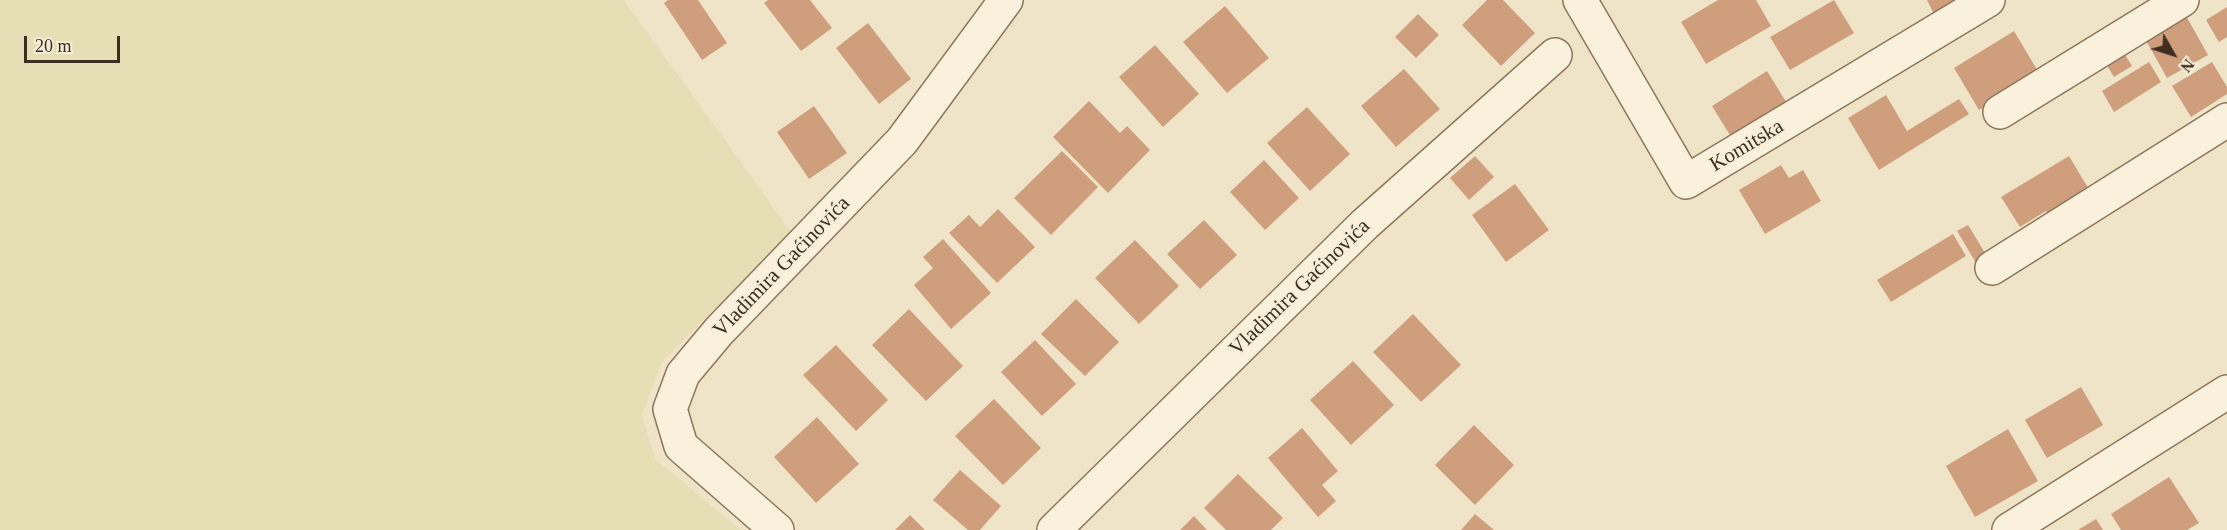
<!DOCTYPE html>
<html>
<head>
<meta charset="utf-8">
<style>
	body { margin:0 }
	#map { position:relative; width:2227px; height:530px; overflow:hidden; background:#f0e4c8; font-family:Georgia,serif }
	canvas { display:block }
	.north { position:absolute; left:2143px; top:24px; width:60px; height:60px; -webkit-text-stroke:4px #f7eed8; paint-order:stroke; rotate:129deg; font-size:16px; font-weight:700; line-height:24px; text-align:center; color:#3d2e20 }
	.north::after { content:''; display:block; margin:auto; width:21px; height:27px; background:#3d2e20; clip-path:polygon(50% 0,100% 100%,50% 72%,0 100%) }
	.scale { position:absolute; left:24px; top:36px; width:96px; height:27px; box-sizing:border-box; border:3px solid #3d2e20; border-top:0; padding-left:8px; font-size:18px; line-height:21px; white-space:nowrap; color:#3d2e20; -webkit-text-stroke:4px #f7eed8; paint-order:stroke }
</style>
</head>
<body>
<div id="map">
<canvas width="2227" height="530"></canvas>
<div class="north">N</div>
<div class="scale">20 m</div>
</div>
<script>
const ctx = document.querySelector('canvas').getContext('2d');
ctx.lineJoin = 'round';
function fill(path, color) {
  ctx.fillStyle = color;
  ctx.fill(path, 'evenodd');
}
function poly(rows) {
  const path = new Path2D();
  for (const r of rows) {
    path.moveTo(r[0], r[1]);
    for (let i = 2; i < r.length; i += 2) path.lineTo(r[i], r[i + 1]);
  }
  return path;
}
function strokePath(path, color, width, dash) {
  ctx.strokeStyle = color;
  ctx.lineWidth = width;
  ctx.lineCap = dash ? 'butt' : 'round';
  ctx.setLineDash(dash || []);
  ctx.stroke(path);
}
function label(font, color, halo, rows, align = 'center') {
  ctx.font = font + ' Georgia,serif';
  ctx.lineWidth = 4.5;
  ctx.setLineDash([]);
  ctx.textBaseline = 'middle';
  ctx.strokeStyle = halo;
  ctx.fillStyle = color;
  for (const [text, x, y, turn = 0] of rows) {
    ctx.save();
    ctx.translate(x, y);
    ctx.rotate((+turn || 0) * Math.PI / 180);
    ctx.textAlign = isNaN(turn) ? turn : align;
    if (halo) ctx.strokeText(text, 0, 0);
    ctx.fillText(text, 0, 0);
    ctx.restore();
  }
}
fill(poly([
	[0,0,624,0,791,232,662,362,642,415,655,459,741,530,0,530]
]), '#e6deb5');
fill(poly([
	[668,0,698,0,727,43,702,60,664,3],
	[768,0,810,0,832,28,801,51,764,3],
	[1487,0,1503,0,1535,33,1501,66,1462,25],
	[1718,0,1756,0,1771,26,1706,64,1681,22],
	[1834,0,1854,33,1790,70,1770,37],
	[1927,0,1962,0,1934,14],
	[1225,6,1269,58,1227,93,1183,42],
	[2227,7,2227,37,2219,42,2206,20],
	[1418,14,1439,35,1416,58,1395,37],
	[2185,14,2208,55,2167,78,2144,37],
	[868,23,911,79,879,104,836,48],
	[2014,31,2039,73,1979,110,1954,68],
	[1155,45,1199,94,1163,127,1119,77],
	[2121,48,2132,66,2114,77,2103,59],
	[2149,62,2161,82,2114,112,2102,91],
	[2212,62,2227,87,2227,94,2191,117,2172,86],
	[1404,69,1440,109,1396,147,1361,106],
	[1767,71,1788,105,1733,140,1712,106],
	[1886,95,1907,131,1959,99,1969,114,1879,170,1848,118],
	[1089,101,1120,133,1127,126,1150,150,1108,193,1053,137],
	[814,106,847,153,809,179,777,132],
	[1307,107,1350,154,1310,191,1267,143],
	[1062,151,1098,187,1051,235,1014,198],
	[1475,156,1494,177,1469,200,1450,178],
	[2069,156,2093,196,2052,221,2046,211,2020,227,2001,197],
	[1264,160,1299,198,1265,230,1230,192],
	[1781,165,1789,178,1803,170,1821,201,1765,234,1739,190],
	[1515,184,1549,230,1506,262,1472,215],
	[998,209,1035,247,997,283,949,233,969,215,980,227],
	[1204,220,1237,255,1200,289,1167,254],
	[1968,225,1990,261,1979,268,1957,231],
	[1953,234,1966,256,1891,302,1877,280],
	[943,239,991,293,951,329,914,285,933,268,923,257],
	[1135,240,1179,286,1139,324,1095,278],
	[1076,299,1119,342,1085,376,1041,334],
	[909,309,963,366,926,401,872,345],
	[1413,314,1461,365,1421,402,1373,352],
	[1035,340,1076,384,1042,416,1001,372],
	[836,345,888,400,856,431,803,375],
	[1353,361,1394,405,1351,445,1310,400],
	[2081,387,2103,425,2047,458,2025,420],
	[994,399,1041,448,1003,485,955,436],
	[817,417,859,464,816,503,774,457],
	[1474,425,1514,465,1475,505,1435,465],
	[1302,428,1338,471,1322,485,1336,501,1318,517,1268,458],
	[2008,429,2038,481,1975,517,1946,466],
	[960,470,1001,506,980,530,968,530,933,500],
	[1238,474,1283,518,1271,530,1226,530,1204,508],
	[2169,477,2199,523,2187,530,2121,530,2111,514],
	[1475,514,1494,530,1461,530],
	[910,515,925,530,895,530],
	[1194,516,1207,530,1180,530],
	[2096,519,2103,530,2078,530]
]), '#cf9f7d');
const minor = poly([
	[1580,0,1686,182,1988,0],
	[2000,112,2182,0],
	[1992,268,2227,120],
	[777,530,681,446,670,409,683,374,719,331,902,141,1006,0],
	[1054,530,1365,224,1555,55],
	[2009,530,2227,392]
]);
strokePath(minor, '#8d765c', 36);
strokePath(minor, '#faf1dc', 33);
label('21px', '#3d2e20', '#f7eed8', [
	["Komitska",1747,146,-31],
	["Vladimira Gaćinovića",782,267,-46],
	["Vladimira Gaćinovića",1300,288,-44]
]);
</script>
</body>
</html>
